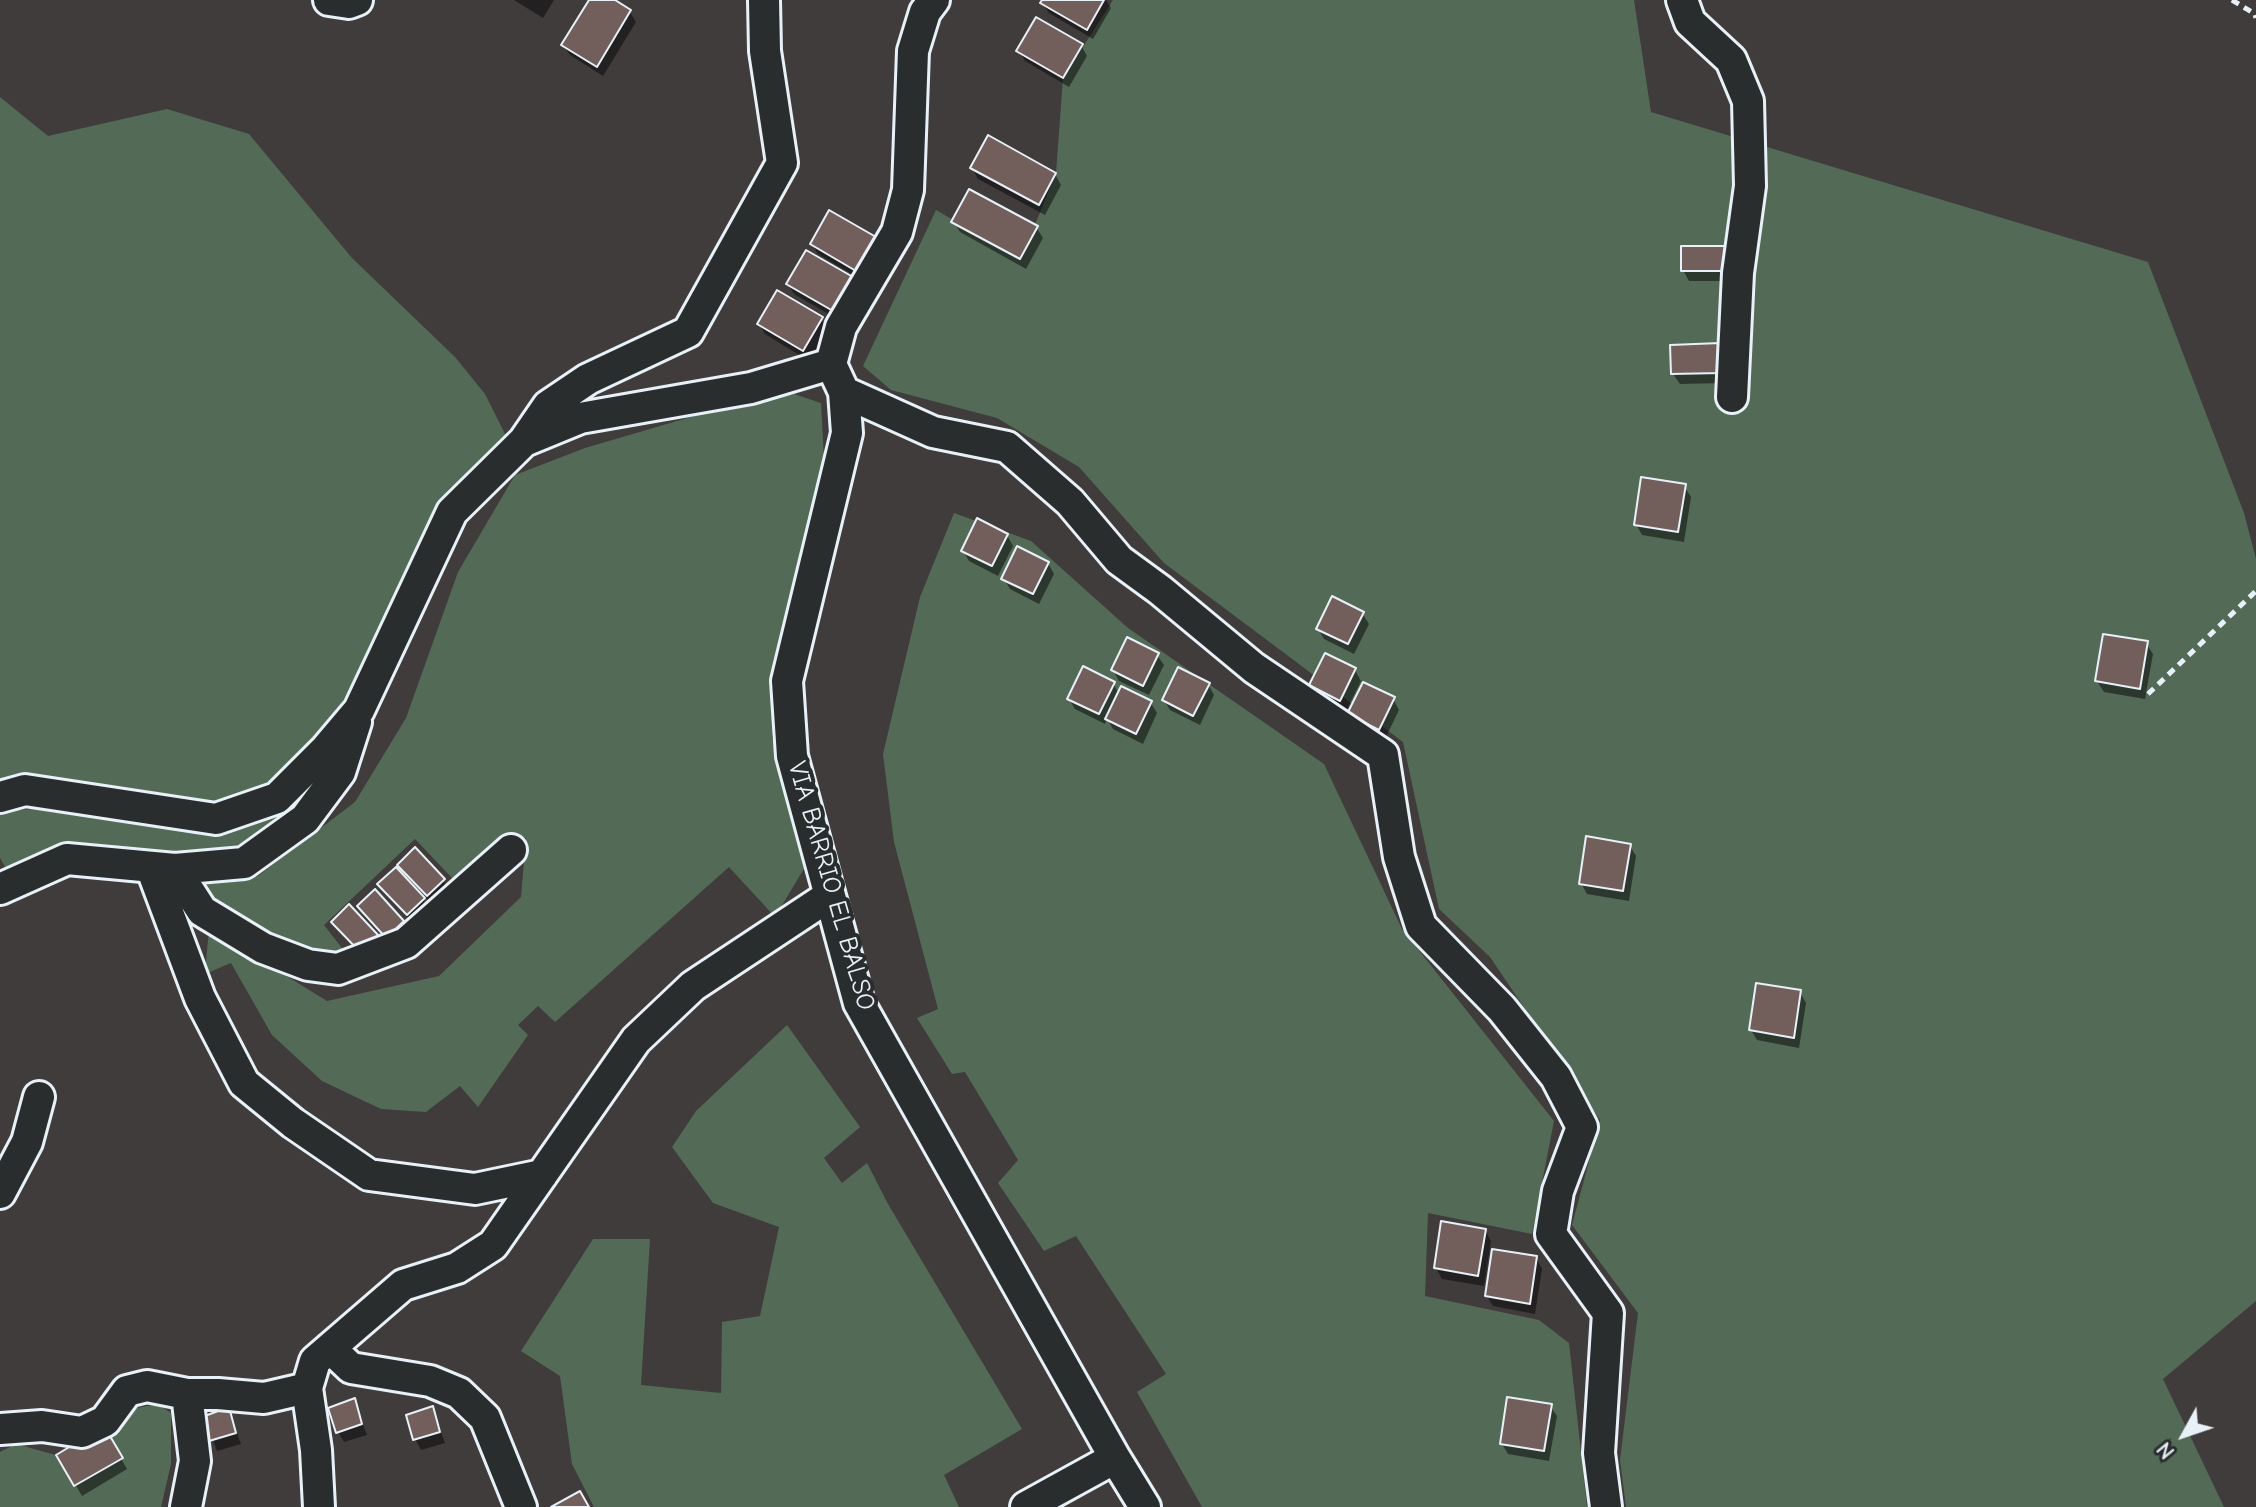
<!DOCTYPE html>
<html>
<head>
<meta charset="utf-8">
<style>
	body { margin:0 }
	#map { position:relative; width:2256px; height:1507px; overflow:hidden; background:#403c3c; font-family:"Comic Neue",sans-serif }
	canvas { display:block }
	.north { position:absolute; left:2144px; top:1395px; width:80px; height:80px; -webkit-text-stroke:6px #2a2d2e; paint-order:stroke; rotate:230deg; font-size:22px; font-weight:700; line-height:32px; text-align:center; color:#e8f1f8 }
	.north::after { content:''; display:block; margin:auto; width:28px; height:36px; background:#e8f1f8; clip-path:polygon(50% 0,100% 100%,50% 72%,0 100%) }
</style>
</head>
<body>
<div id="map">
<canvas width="2256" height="1507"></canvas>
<div class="north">N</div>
</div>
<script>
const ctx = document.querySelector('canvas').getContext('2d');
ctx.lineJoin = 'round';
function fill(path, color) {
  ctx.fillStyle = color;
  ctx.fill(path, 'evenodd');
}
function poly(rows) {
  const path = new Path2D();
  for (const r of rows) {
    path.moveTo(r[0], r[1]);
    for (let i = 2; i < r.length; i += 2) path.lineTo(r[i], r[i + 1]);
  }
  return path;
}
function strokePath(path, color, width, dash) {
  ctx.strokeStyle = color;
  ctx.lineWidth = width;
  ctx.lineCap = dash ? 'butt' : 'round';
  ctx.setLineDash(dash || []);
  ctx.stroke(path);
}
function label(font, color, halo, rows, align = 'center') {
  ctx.font = font + ' "Comic Neue",sans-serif';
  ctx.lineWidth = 8;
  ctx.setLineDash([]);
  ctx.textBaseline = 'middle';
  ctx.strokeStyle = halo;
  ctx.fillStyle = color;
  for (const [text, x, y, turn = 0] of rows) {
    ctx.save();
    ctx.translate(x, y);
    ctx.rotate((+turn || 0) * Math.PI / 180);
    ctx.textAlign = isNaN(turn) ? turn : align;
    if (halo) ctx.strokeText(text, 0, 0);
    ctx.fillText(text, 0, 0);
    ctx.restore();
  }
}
fill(poly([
	[1113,0,1634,0,1651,112,2148,262,2244,513,2256,559,2256,1301,2163,1379,2224,1507,1626,1507,1620,1460,1638,1313,1572,1225,1600,1120,1490,957,1439,909,1403,742,1164,563,1079,467,997,418,891,390,863,366,936,210,1021,259,1056,173,1063,78],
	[0,97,48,136,167,109,249,134,352,258,455,357,485,394,508,440,322,734,264,785,207,809,66,780,0,785],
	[794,394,821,403,824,459,772,737,805,867,775,917,729,867,555,1022,538,1006,518,1025,528,1035,478,1107,460,1086,426,1112,381,1109,322,1081,272,1035,231,963,205,974,209,928,327,1001,439,976,521,897,526,838,510,833,453,879,415,839,324,925,345,952,310,955,225,917,204,885,258,876,355,802,406,718,458,572,515,475,585,448,718,409],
	[954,513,1031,541,1128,628,1324,764,1402,929,1554,1121,1532,1234,1428,1213,1425,1296,1539,1320,1569,1343,1587,1507,1202,1507,1137,1392,1166,1374,1076,1236,1044,1251,998,1183,1018,1160,965,1072,952,1074,917,1018,938,1009,894,842,883,754,920,597],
	[354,740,320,796,245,848,8,872,0,858,0,814,12,810,76,807,205,826],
	[787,1025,860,1127,824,1158,842,1183,867,1163,888,1204,1022,1429,944,1475,959,1507,594,1507,572,1464,560,1376,521,1351,593,1239,650,1239,641,1385,721,1393,722,1322,760,1316,779,1227,713,1203,672,1147,696,1111],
	[158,1404,171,1413,171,1464,161,1507,0,1507,0,1452,16,1444,56,1455,75,1486,123,1458,104,1426,121,1411]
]), '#536a57');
fill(poly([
	[514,0,554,0,543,18],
	[591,0,611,0,630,12,636,22,603,76,570,55,563,45],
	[1044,0,1106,0,1111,8,1093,39,1049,13,1042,3],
	[1081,45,1087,56,1069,87,1025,61,1019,51],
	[972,168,1055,174,1061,185,1045,215,978,179],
	[954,222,1036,227,1043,238,1026,269,960,232],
	[874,239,881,249,862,280,818,254,812,244],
	[1729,248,1735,281,1689,281,1683,270],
	[851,279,857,289,839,320,794,294,788,284],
	[821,319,828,330,809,361,765,334,759,324],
	[1719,345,1726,383,1680,384,1673,374],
	[1684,486,1691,497,1684,542,1642,535,1636,524],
	[1007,535,1013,546,998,576,969,561,963,551],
	[1048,563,1054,574,1039,604,1010,589,1004,579],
	[1362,613,1369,624,1354,654,1324,639,1318,629],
	[2146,643,2153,654,2145,699,2104,692,2097,681],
	[1157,655,1164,665,1149,695,1119,681,1113,670],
	[1355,670,1361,681,1346,711,1317,696,1311,685],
	[1113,683,1119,694,1151,703,1157,713,1143,744,1113,729,1107,719,1105,724,1075,709,1069,699],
	[1208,684,1214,695,1200,725,1170,710,1164,700],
	[1393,699,1399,710,1385,739,1356,725,1349,714],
	[1630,846,1636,856,1629,901,1587,894,1581,883],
	[399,865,443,880,449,891,434,905,420,893,429,910,414,924,386,895,380,884,409,882],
	[359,907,403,922,409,932,393,947,365,917],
	[1800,992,1806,1003,1799,1048,1757,1040,1751,1030],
	[1485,1230,1491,1241,1484,1286,1442,1279,1436,1268],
	[1536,1258,1542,1269,1535,1314,1493,1306,1487,1296],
	[354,1401,367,1435,344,1442,338,1432],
	[1550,1406,1557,1416,1549,1461,1508,1454,1502,1444],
	[432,1408,445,1443,421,1450,415,1439],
	[228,1409,241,1444,217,1451,205,1418],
	[104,1429,127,1469,82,1496,59,1456]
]), '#0007');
const building = poly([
	[589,0,615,0,631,10,597,67,561,45,589,0],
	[1042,0,1104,0,1087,30,1040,3,1042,0],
	[1036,17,1083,44,1063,78,1016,51,1036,17],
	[988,135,1056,173,1039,205,970,168,988,135],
	[969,189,1038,226,1020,259,951,222,969,189],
	[829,210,876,237,856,271,810,244,829,210],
	[1681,246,1730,246,1730,271,1681,271,1681,246],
	[806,250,853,277,833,311,786,284,806,250],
	[777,290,823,317,803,351,757,324,777,290],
	[1720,343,1721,373,1671,374,1670,345,1720,343],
	[1641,477,1686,484,1678,532,1634,525,1641,477],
	[977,518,1008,534,992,566,961,551,977,518],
	[1017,546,1049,562,1033,594,1001,579,1017,546],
	[1332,596,1364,612,1348,644,1316,629,1332,596],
	[2103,634,2148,641,2140,689,2095,681,2103,634],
	[1127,637,1159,653,1143,686,1111,670,1127,637],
	[1325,653,1356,668,1340,701,1309,685,1325,653],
	[1083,666,1115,682,1099,714,1067,699,1083,666],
	[1178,667,1210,683,1193,716,1162,700,1178,667],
	[1363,682,1395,697,1379,730,1347,714,1363,682],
	[1121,686,1152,701,1136,734,1105,719,1121,686],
	[1586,836,1631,844,1623,891,1579,884,1586,836],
	[415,847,445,879,427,896,397,865,415,847],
	[396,867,425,898,407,915,377,884,396,867],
	[375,889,404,921,386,938,357,906,375,889],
	[349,904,379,936,361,953,331,922,349,904],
	[1756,983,1801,990,1794,1038,1749,1030,1756,983],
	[1441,1221,1486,1229,1478,1276,1434,1268,1441,1221],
	[1492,1249,1537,1256,1530,1304,1485,1296,1492,1249],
	[1507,1397,1552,1404,1544,1451,1500,1444,1507,1397],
	[355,1398,362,1424,336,1433,328,1408,355,1398],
	[433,1406,440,1432,413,1440,406,1415,433,1406],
	[229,1407,236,1433,209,1441,202,1417,229,1407],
	[104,1426,123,1458,74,1486,56,1455,104,1426],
	[580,1491,589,1507,551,1507,580,1491]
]);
fill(building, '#725f5c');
strokePath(building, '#e8f1f8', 2);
const street = poly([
	[329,0,349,3,357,0],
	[934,0,925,12,913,51,908,190,897,232,841,327,831,364,844,392,847,433,787,681,792,756,859,1003,1115,1458,1145,1507],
	[1682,0,1690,22,1731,60,1748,101,1750,186,1738,273,1732,397],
	[844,392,933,432,1007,447,1070,502,1119,560,1160,590,1254,668,1383,755,1399,857,1421,926,1502,1009,1556,1077,1582,1127,1558,1191,1551,1234,1608,1313,1599,1453,1606,1507],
	[524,441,548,406,588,379,688,332,782,163,765,51,764,0],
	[0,797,25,790,216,819,277,798,326,749,359,710,452,512,524,441,580,418,751,388,831,364],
	[151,867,200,998,244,1083,293,1123,369,1175,475,1189,542,1175],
	[175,869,202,911,263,948,308,965,338,969,406,943,511,850],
	[0,889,67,859,175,869,244,863,305,819,340,772,356,722],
	[0,1193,27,1142,39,1097],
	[330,1348,351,1368,430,1381,459,1393,485,1418,521,1507],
	[307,1388,316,1450,319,1507],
	[0,1429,42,1426,82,1432,105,1421,127,1391,147,1386,187,1394,218,1394,264,1398,307,1388,315,1361,403,1285,457,1268,493,1245,636,1040,693,986,829,896],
	[186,1507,195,1461,187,1394],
	[1026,1507,1115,1458]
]);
strokePath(street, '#e8f1f8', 36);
strokePath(poly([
	[2232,0,2255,14,2256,18],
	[2148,694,2256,591]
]), '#e8f1f8', 5, [8, 6]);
strokePath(street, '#2a2d2e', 30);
label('26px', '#e8f1f8', '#2a2d2e', [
	["VIA BARRIO EL BALSO",831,886,74]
]);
</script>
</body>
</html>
